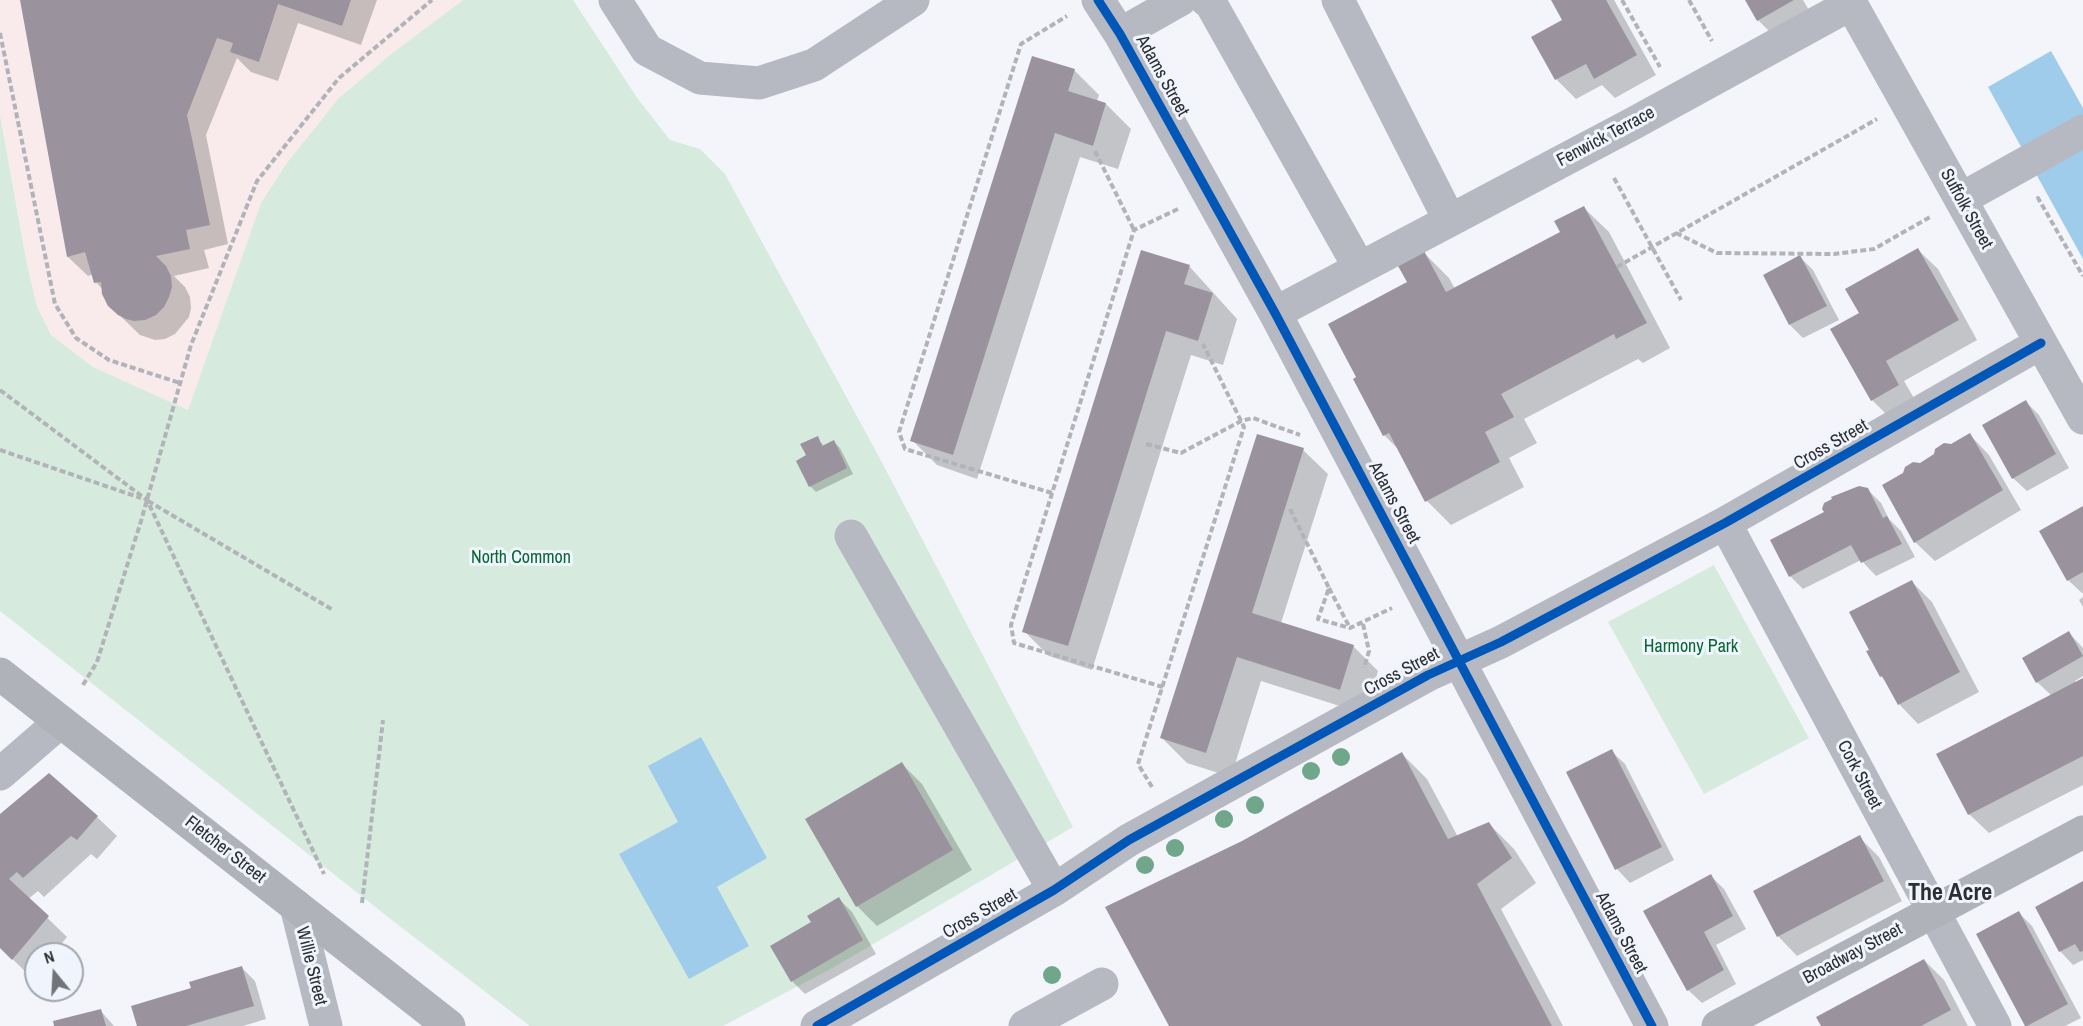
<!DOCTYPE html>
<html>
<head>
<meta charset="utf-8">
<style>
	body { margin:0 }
	#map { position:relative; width:2083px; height:1026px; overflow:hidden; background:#f3f5fa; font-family:"Archivo Narrow",sans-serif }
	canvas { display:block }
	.north { position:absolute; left:24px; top:942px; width:60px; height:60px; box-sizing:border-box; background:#f0f4fd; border:2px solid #a2a5ac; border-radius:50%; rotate:342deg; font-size:16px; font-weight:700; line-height:24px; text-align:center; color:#2d2e32 }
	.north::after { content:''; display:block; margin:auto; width:21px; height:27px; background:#727478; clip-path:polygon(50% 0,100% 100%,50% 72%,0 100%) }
</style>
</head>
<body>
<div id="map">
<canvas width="2083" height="1026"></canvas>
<div class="north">N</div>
</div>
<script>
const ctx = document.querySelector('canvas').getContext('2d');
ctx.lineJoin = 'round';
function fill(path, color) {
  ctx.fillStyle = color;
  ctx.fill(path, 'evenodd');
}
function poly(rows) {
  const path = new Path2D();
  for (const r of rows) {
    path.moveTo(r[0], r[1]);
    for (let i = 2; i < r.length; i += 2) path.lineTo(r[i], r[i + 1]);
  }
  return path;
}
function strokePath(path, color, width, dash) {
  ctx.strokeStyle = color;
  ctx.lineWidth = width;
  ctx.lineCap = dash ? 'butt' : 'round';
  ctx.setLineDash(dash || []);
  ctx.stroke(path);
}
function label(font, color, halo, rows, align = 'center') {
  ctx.font = font + ' "Archivo Narrow",sans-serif';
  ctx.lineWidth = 6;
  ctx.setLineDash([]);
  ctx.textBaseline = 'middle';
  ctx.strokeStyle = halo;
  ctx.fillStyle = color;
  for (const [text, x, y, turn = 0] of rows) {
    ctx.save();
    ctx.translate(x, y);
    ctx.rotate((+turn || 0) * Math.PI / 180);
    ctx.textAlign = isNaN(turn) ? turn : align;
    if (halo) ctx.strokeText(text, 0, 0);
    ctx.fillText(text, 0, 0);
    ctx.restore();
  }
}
fill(poly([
	[0,0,463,0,390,55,339,98,286,164,261,203,188,410,93,367,51,335,37,306,27,265,0,115]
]), '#f9ebeb');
fill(poly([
	[463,0,573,0,638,99,670,140,700,149,725,174,878,455,1073,827,834,967,723,1026,530,1026,397,924,0,611,0,115,27,265,37,306,51,335,93,367,188,410,261,203,286,164,339,98,390,55],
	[1714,565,1809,738,1704,794,1608,622]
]), '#d6ebdd');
fill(poly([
	[2051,51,2083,108,2083,259,1988,87],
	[701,737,767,858,717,887,749,946,689,979,619,854,678,822,648,766]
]), '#a0ccec');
fill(poly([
	[21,0,377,0,361,45,298,23,278,81,251,72,237,58,206,135,228,244,204,250,209,268,174,276,185,287,190,297,191,308,189,317,175,334,165,339,155,340,140,335,109,305,103,290,96,282,93,274,88,276,68,257],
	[1553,0,1614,0,1656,75,1615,98,1602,85,1576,99,1557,80,1533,37,1564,20],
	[1747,0,1803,0,1814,19,1777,39,1758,20],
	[1074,70,1099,95,1097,101,1106,104,1131,129,1118,169,1080,157,977,479,937,465,912,440],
	[1584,208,1609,232,1670,348,1643,363,1638,359,1524,419,1537,443,1509,458,1524,487,1451,525,1427,501,1400,451,1384,435,1409,283,1424,253,1449,278,1455,289,1562,232],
	[1918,250,1938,269,1977,340,1904,381,1918,405,1892,420,1872,400,1861,314],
	[1800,257,1813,270,1839,320,1803,338,1790,325],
	[1189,266,1237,319,1223,365,1191,355,1092,670,1049,656,1024,631],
	[2026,402,2039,415,2069,468,2027,491,2013,478],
	[1970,435,1989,455,2021,510,1935,561,1915,542,1920,464],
	[817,438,825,447,834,442,840,448,853,474,816,492,810,486,808,456],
	[1303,450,1328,474,1281,623,1353,646,1378,671,1365,714,1261,681,1231,777,1187,763,1162,738],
	[1867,489,1881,503,1889,519,1901,531,1915,557,1876,576,1861,560,1803,589,1790,576],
	[2083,508,2083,593,2082,593,2068,580],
	[1912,582,1932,602,1979,692,1918,724,1899,704,1888,684,1881,676],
	[2083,597,2083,607,2079,600],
	[2069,633,2083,648,2083,676,2075,681,2077,683,2083,680,2083,785,1989,833,1969,814,2052,696,2037,682],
	[1611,751,1625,764,1674,860,1630,883,1617,869,1568,773],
	[1402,754,1427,779,1458,837,1489,824,1514,849,1536,883,1501,909,1563,1026,1171,1026],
	[902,764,922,784,972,870,877,926,857,906],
	[0,816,97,817,117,836,97,859,91,854,44,897,38,891,28,899,67,937,53,954,36,954,36,973,32,978,0,947],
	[1859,837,1879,857,1902,901,1797,956,1778,936],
	[1711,876,1724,889,1746,929,1716,945,1736,984,1702,1003,1688,990],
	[2083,882,2083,960,2073,965,2060,951],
	[839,899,852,912,876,954,805,994,792,981,813,923],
	[2019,913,2032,926,2081,1018,2065,1026,2026,1026],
	[1924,960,1944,980,1968,1026,1822,1026],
	[242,968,255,981,266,1019,243,1026,139,1026,192,989],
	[100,1010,114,1026,56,1026]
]), '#0003');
fill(poly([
	[20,0,351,0,342,26,278,4,259,62,230,52,233,43,217,38,187,115,210,225,186,230,190,249,156,256,166,266,171,276,172,287,169,297,164,307,156,315,145,320,134,321,126,319,118,315,108,306,102,294,101,282,94,283,85,252,67,257],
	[1551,0,1606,0,1637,55,1594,79,1586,64,1555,80,1531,37,1562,20],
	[1745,0,1794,0,1757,21],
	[1032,56,1075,69,1068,91,1106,103,1093,146,1055,133,953,455,910,441],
	[1584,206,1647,323,1616,339,1614,334,1501,394,1514,417,1485,432,1500,462,1425,502,1389,433,1383,436,1353,379,1356,377,1328,324,1407,282,1398,266,1424,251,1446,292,1560,232,1554,221],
	[1918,248,1959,320,1886,361,1899,385,1871,401,1830,329,1859,313,1845,289],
	[1141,250,1190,265,1184,284,1213,293,1198,341,1166,331,1068,646,1022,632],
	[1800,255,1827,306,1789,325,1763,275],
	[2026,400,2056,454,2012,479,1982,425],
	[1970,433,2003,490,1914,543,1882,485,1903,473,1905,467,1913,462,1920,463,1934,454,1935,449,1944,443,1951,444],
	[1257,434,1304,448,1252,613,1354,645,1340,690,1237,657,1206,753,1160,738],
	[818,436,822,446,834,440,847,468,809,487,796,461,806,455,800,444],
	[1859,486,1868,488,1883,518,1887,516,1902,544,1861,563,1851,545,1789,577,1770,540,1824,512,1822,509,1824,503,1832,499,1831,497],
	[2083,506,2083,572,2067,581,2039,531],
	[1912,580,1960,672,1898,705,1882,676,1880,677,1866,651,1869,650,1849,612],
	[2069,631,2083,656,2036,683,2022,658],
	[2083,678,2083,756,1968,815,1936,754],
	[1612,749,1662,847,1615,870,1566,772],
	[1402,752,1448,839,1489,822,1512,858,1477,884,1552,1026,1169,1026,1105,907,1242,841],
	[902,762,953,850,856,907,805,819],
	[49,773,98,816,77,840,71,836,23,878,17,872,9,879,49,916,12,960,0,948,0,814],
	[1860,835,1884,881,1777,937,1753,891],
	[1711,874,1733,916,1704,932,1724,970,1687,991,1643,911],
	[2083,881,2083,951,2080,952,2075,944,2059,952,2035,907],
	[839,897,863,940,791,982,770,946,811,922,807,916],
	[2019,911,2068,1004,2027,1026,2025,1026,1976,934],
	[1924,959,1951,1010,1921,1026,1821,1026,1816,1017],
	[242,966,254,1006,186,1026,137,1026,131,1006,191,988,189,982],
	[101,1009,106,1026,54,1026,53,1021]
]), '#9a939e');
strokePath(poly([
	[1622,0,1660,67],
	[1689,0,1712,41],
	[0,33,55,304,76,338,109,360,180,383],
	[1095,151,1134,230],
	[1614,178,1681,300],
	[2037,199,2038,198,2083,276],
	[1676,233,1717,253,1834,254,1874,249,1930,217],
	[1617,267,1877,119],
	[0,390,147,500,324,874],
	[1146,444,1181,453,1241,421,1253,418,1300,435],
	[0,450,141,498],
	[1052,493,905,449,899,432,1021,44,1067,16],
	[148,501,333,610],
	[1290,509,1329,588,1318,619,1350,628,1392,608],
	[1329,588,1350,628],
	[1363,624,1369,651,1364,668],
	[83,685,97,662,141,521,191,345,257,181,339,78,432,0],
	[1163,687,1014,643,1011,625,1134,230,1178,209],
	[1152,787,1138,764,1244,427,1203,344],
	[362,903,383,720]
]), '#b1b3b9', 4, [6, 3]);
strokePath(poly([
	[615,0,647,50,700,78,759,83,814,65,913,0],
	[1098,0,1120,34,1275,313,1652,1026],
	[1206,0,1210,2,1359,267],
	[1338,0,1449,219],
	[1849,0,2083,418],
	[1120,34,1180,0],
	[1961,199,2083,131],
	[1275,313,1634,123,1851,4],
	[1725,523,1995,1026],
	[851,536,1054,890],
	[0,774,60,722],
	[296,906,326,1026],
	[817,1026,1054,890,1129,840,1428,675,1501,642,1725,523,2041,343],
	[1025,1026,1102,984]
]), '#b7b9c2', 33);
strokePath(poly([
	[0,674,449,1026],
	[1718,1026,2083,832]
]), '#b0b2ba', 33);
strokePath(poly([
	[1098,0,1120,34,1275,313,1652,1026],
	[817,1026,1054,890,1129,840,1428,675,1501,642,1725,523,2041,343]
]), '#0057b8', 9);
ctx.fillStyle = '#70a78b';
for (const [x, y] of [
	[1341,757],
	[1311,771],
	[1255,805],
	[1224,819],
	[1175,848],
	[1145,865],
	[1052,975]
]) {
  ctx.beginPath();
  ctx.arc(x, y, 9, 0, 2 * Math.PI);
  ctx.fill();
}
label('18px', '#2d2e32', '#f0f4fd', [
	["Adams Street",1162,76,61],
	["Fenwick Terrace",1606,137,-28],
	["Suffolk Street",1966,209,61],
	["Cross Street",1831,445,-30],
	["Adams Street",1394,503,62],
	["Cross Street",1402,672,-28],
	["Cork Street",1859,775,62],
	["Fletcher Street",225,850,38],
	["Cross Street",980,914,-30],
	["Adams Street",1621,933,62],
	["Broadway Street",1853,954,-28],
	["Willie Street",311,966,76]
]);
label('18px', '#056830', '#f0f4fd', [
	["North Common",521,558],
	["Harmony Park",1691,647]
]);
label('bold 24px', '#2d2e32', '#f0f4fd', [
	["The Acre",1950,894]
]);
</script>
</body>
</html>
